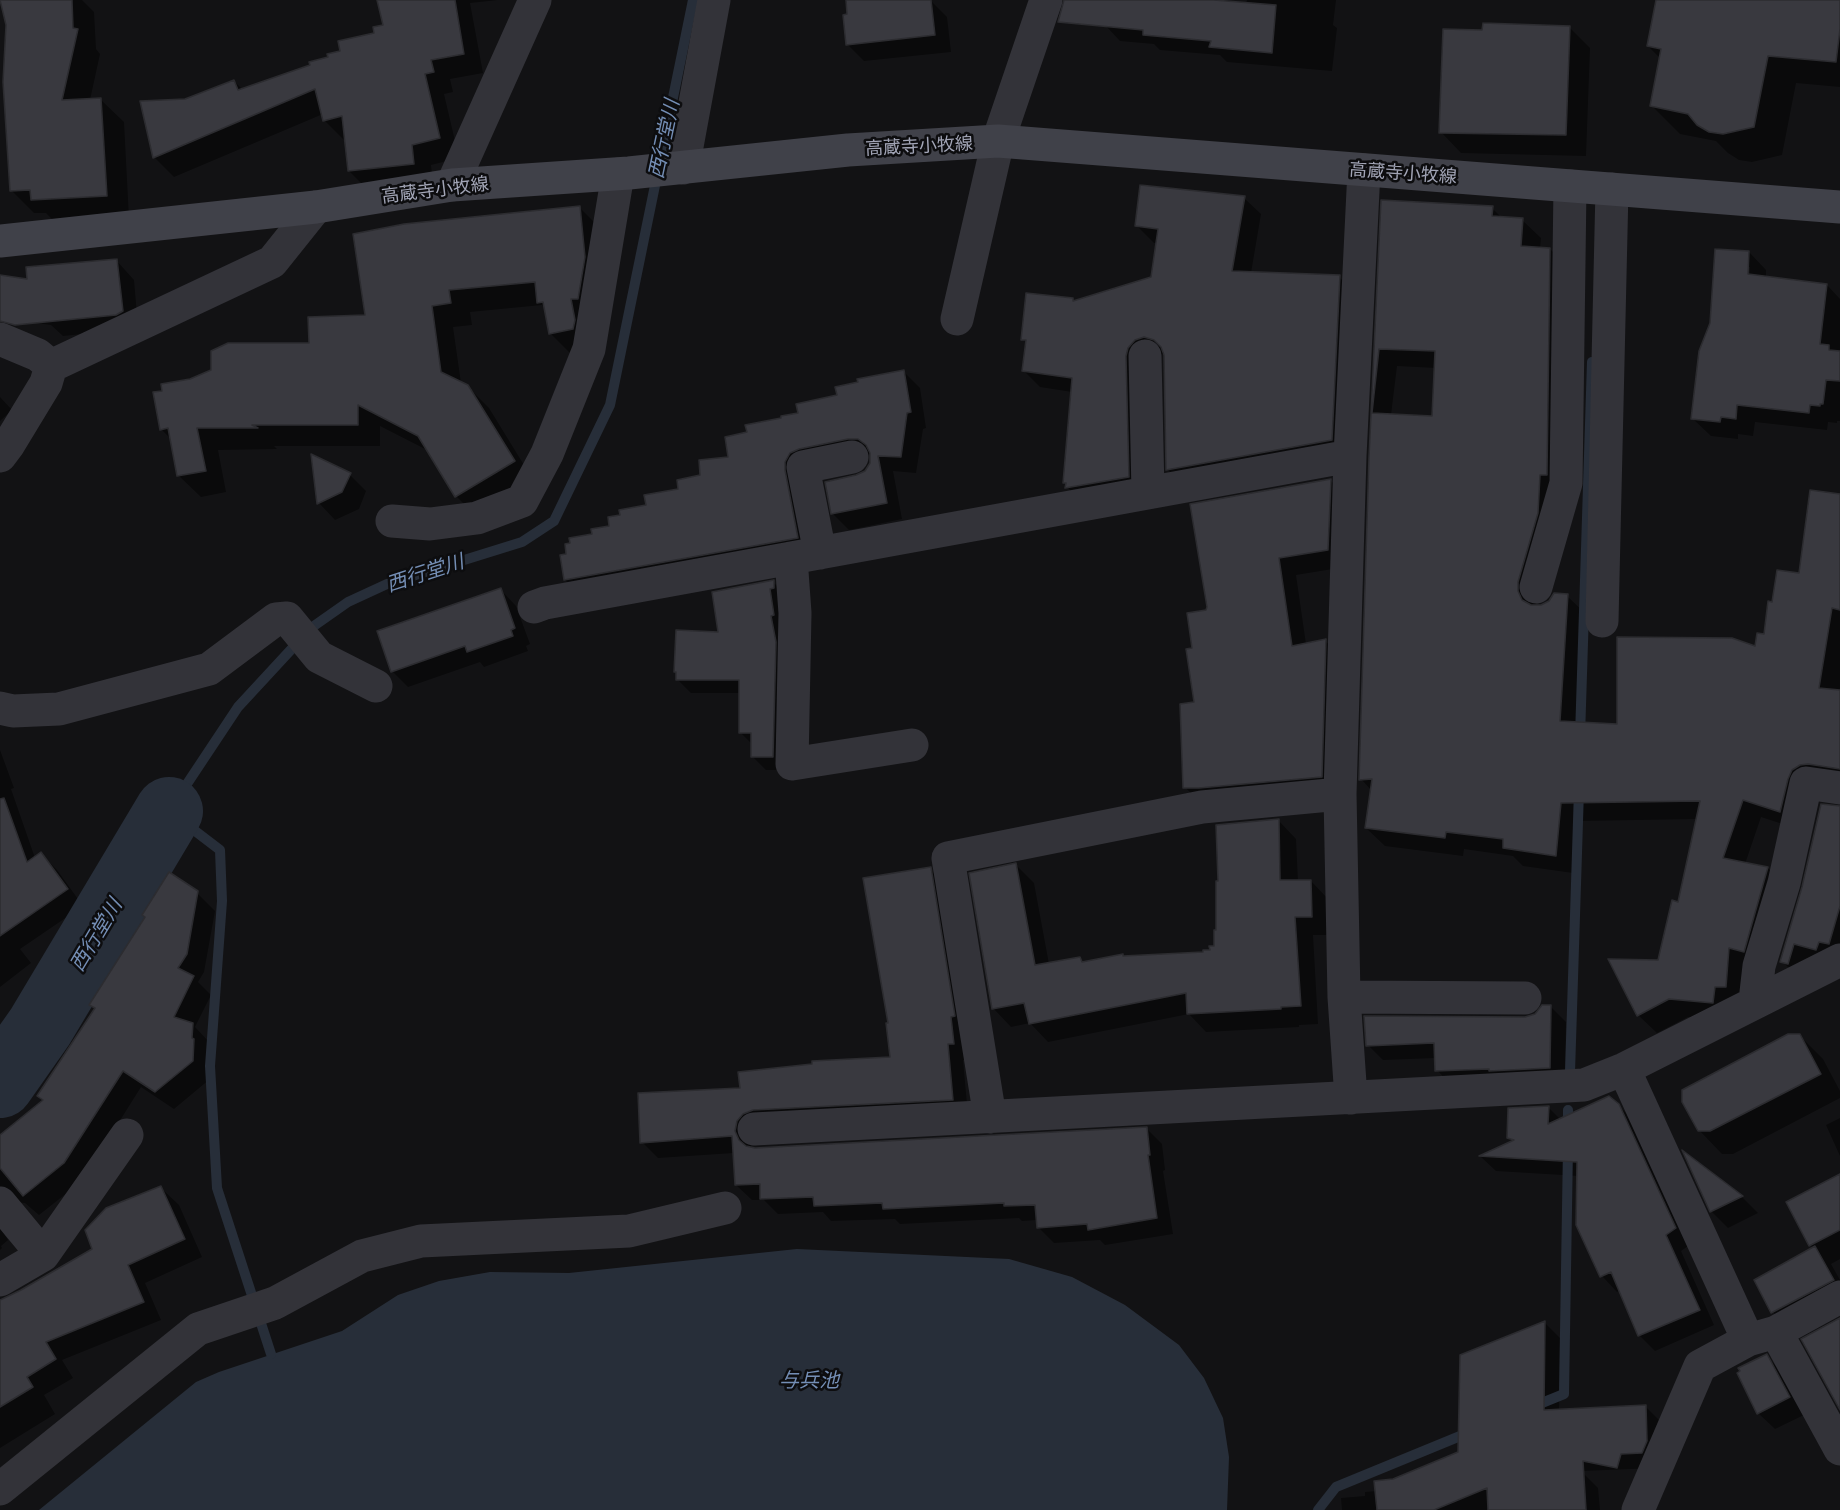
<!DOCTYPE html>
<html>
<head>
<meta charset="utf-8">
<style>
	body { margin:0 }
	canvas { display:block; background:#121214 }
</style>
</head>
<body>
<canvas width="1840" height="1510"></canvas>
<script>
const ctx = document.querySelector('canvas').getContext('2d');
ctx.lineJoin = 'round';
function fill(path, color) {
  ctx.fillStyle = color;
  ctx.fill(path, 'evenodd');
}
function poly(rows) {
  const path = new Path2D();
  for (const r of rows) {
    path.moveTo(r[0], r[1]);
    for (let i = 2; i < r.length; i += 2) path.lineTo(r[i], r[i + 1]);
  }
  return path;
}
function strokePath(path, color, width, dash) {
  ctx.strokeStyle = color;
  ctx.lineWidth = width;
  ctx.lineCap = dash ? 'butt' : 'round';
  ctx.setLineDash(dash || []);
  ctx.stroke(path);
}
function label(font, color, halo, rows, align = 'center') {
  ctx.font = font + ' "Exo 2","Noto Sans JP",sans-serif';
  ctx.lineWidth = 5;
  ctx.setLineDash([]);
  ctx.textBaseline = 'middle';
  ctx.strokeStyle = halo;
  ctx.fillStyle = color;
  for (const [text, x, y, turn = 0] of rows) {
    ctx.save();
    ctx.translate(x, y);
    ctx.rotate((+turn || 0) * Math.PI / 180);
    ctx.textAlign = isNaN(turn) ? turn : align;
    if (halo) ctx.strokeText(text, 0, 0);
    ctx.fillText(text, 0, 0);
    ctx.restore();
  }
}
fill(poly([
	[797,1249,1009,1259,1072,1277,1125,1305,1179,1345,1204,1378,1223,1418,1229,1457,1227,1510,39,1510,196,1382,219,1372,342,1331,398,1295,439,1281,490,1272,569,1273]
]), '#272e39');
fill(poly([
	[0,0,82,0,94,12,96,49,100,54,90,100,101,100,124,122,129,218,55,222,46,213,34,213,11,190,7,25],
	[378,0,498,0,470,3,483,73,450,79,453,92,444,94,459,158,431,165,433,183,369,191,349,171,346,140,344,140,324,120,323,114,174,177,154,157,186,100,234,81,243,90,311,66,342,52,376,34,385,26],
	[930,0,947,17,951,52,864,61,848,45],
	[1102,0,1196,0,1246,4,1247,0,1336,0,1333,25,1337,28,1332,71,1227,62,1220,55,1160,50,1154,44,1120,41,1105,25],
	[1657,0,1840,0,1840,87,1796,83,1782,155,1752,162,1739,160,1728,153,1716,141,1680,134,1652,106,1661,59,1648,46],
	[1569,27,1590,48,1586,156,1461,153,1441,132,1484,32],
	[1244,198,1261,214,1251,273,1339,277,1356,293,1348,457,1185,487,1168,470,1165,354,1162,354,1152,357,1145,494,1084,504,1067,487,1065,482,1072,392,1040,387,1024,371,1027,343,1023,339,1072,299,1075,302,1152,278,1158,243,1154,243,1137,226],
	[1383,201,1492,208,1502,218,1522,220,1541,238,1540,249,1550,249,1568,267,1565,493,1535,607,1541,606,1567,596,1586,614,1579,723,1618,725,1756,648,1765,636,1774,604,1801,575,1840,495,1840,784,1828,782,1798,829,1761,817,1745,864,1768,868,1786,887,1743,1005,1731,1020,1688,1017,1657,1033,1638,1015,1679,903,1698,819,1578,821,1573,873,1523,866,1513,856,1464,849,1463,856,1385,846,1366,828,1372,791,1361,779,1370,457],
	[1397,366,1436,368,1433,417,1391,415],
	[580,208,601,229,572,355,550,333,545,308,542,305,470,312,472,325,453,327,461,383,467,386,489,408,535,483,478,518,456,496,429,451,380,426,380,446,274,446,277,449,218,450,226,492,201,497,179,476,171,439,161,429,191,381,310,344],
	[1749,252,1766,270,1766,278,1827,285,1840,299,1840,421,1837,421,1837,423,1828,422,1827,430,1755,422,1753,436,1738,434,1738,439,1711,436,1693,419],
	[1747,267,1750,267,1749,281],
	[116,260,134,280,138,326,131,329,63,336,51,325,0,318,0,277,29,280],
	[904,372,920,388,926,428,923,429,916,473,893,471,902,519,849,530,833,514,857,477,866,472,871,464,872,455,865,454,816,464,813,553,581,596,565,580,562,556,568,555,648,506,680,490,730,458,748,433],
	[0,397,12,410,0,421],
	[313,456,350,475,366,491,359,509,335,520,319,503],
	[1330,480,1347,497,1345,567,1296,575,1306,644,1325,641,1343,658,1339,794,1202,805,1185,787,1196,703,1194,650,1207,611],
	[773,582,787,596,787,770,766,770,752,756,752,744,740,732,740,693,691,693,677,679,676,672],
	[501,590,516,606,530,644,526,646,528,651,484,667,480,662,408,687,392,671],
	[0,750,14,788,11,789,35,858,41,854,57,870,83,906,20,949,31,963,0,987],
	[1840,807,1840,960,1800,979,1782,961],
	[1278,820,1296,839,1298,882,1311,881,1329,900,1330,935,1313,935,1318,1024,1299,1025,1299,1027,1206,1032,1189,1014,1048,1042,1030,1023,1011,1027,993,1008,1016,865,1034,883,1049,964,1080,959,1084,963,1211,952,1216,947],
	[930,869,946,885,969,1059,963,1060,968,1115,753,1137,751,1148,1146,1128,1162,1144,1165,1170,1163,1171,1173,1234,1105,1245,1100,1240,1054,1243,1038,1227,1037,1220,1022,1221,1019,1218,900,1224,895,1219,831,1221,823,1212,778,1214,764,1200,752,1200,736,1185,734,1153,658,1158,642,1142,742,1089,892,1058,889,1024],
	[197,893,215,911,204,972,198,982,211,995,195,1027,210,1043,210,1079,174,1109,141,1087,82,1181,39,1215,25,1203,15,1202,0,1214,0,1137,45,1101,96,1010,91,1005],
	[1551,1007,1566,1022,1565,1083,1452,1086,1437,1070,1436,1058,1383,1060,1368,1045,1525,1018,1536,1015],
	[1800,1036,1823,1059,1840,1091,1840,1098,1733,1154,1722,1154,1699,1130],
	[1618,1105,1634,1121,1691,1244,1681,1251,1714,1325,1655,1351,1639,1335,1620,1290,1617,1292,1602,1276,1579,1176,1496,1171,1481,1157,1513,1142,1508,1137,1548,1107,1561,1120],
	[1840,1118,1840,1156,1826,1125],
	[1686,1155,1742,1197,1758,1213,1728,1228,1711,1211],
	[1840,1175,1840,1259,1831,1264,1840,1280,1840,1302,1789,1329,1773,1312,1756,1280,1814,1249,1810,1245],
	[161,1188,179,1205,202,1257,145,1283,161,1320,62,1360,73,1378,44,1395,55,1414,0,1448,0,1300,10,1298,94,1249],
	[0,1227,8,1240,1,1246,2,1248,0,1250],
	[1545,1323,1560,1338,1559,1411,1645,1406,1660,1421,1657,1468,1581,1471,1598,1488,1600,1510,1342,1510,1341,1498,1365,1496,1365,1492,1377,1491,1394,1481,1460,1453,1461,1356],
	[1766,1356,1783,1373,1806,1414,1775,1429,1758,1413]
]), '#0007');
strokePath(poly([
	[1580,736,1592,362],
	[1570,1072,1579,790],
	[1568,1129,1568,1110],
	[271,1354,217,1188,210,1066,222,901,220,850,169,811,238,707,311,628,348,602,387,584,522,542,554,521,610,405,693,0],
	[1532,1407,1564,1394,1568,1147],
	[1318,1510,1336,1487,1470,1432]
]), '#272e39', 10);
strokePath(poly([
	[0,1084,40,1027,169,811]
]), '#272e39', 68);
const building = poly([
	[0,0,72,0,73,28,78,29,62,100,101,98,107,196,31,200,30,190,10,191,3,82,6,25,0,0],
	[377,0,455,0,464,54,431,60,434,72,425,74,440,138,412,145,414,164,348,171,342,116,323,121,315,89,153,158,140,101,185,99,234,80,238,90,310,65,309,62,328,57,327,54,340,51,338,41,374,33,373,27,383,25,377,0],
	[846,0,931,0,935,35,846,45,843,15,847,14,846,0],
	[1064,0,1214,0,1276,5,1272,53,1209,47,1211,41,1143,35,1143,30,1058,22,1064,0],
	[1656,0,1840,0,1840,29,1836,62,1768,56,1754,127,1723,134,1709,132,1697,125,1688,114,1650,106,1661,49,1647,46,1656,0],
	[1483,23,1570,26,1566,135,1439,133,1443,29,1482,30,1483,23],
	[1140,185,1245,196,1232,271,1340,275,1332,440,1166,470,1164,355,1161,347,1154,340,1144,337,1135,340,1128,348,1126,356,1129,477,1065,488,1066,483,1063,483,1072,378,1022,371,1026,340,1021,340,1026,293,1073,298,1073,301,1151,277,1158,229,1135,226,1140,185],
	[1381,200,1493,206,1492,216,1523,218,1521,246,1550,248,1547,475,1540,475,1538,513,1518,582,1518,591,1522,600,1531,605,1541,605,1549,601,1554,593,1568,594,1560,721,1617,724,1617,637,1732,638,1755,646,1757,633,1764,634,1768,601,1772,602,1777,570,1799,573,1810,490,1840,494,1840,610,1832,608,1819,688,1840,690,1840,769,1808,764,1800,765,1792,770,1788,779,1780,812,1743,800,1723,858,1768,867,1744,952,1729,948,1726,987,1715,987,1713,1003,1669,999,1637,1016,1608,959,1658,960,1672,900,1678,902,1700,801,1561,803,1556,856,1503,848,1503,839,1446,832,1445,838,1365,828,1372,779,1359,780,1369,457,1381,200],
	[1379,349,1435,351,1432,416,1372,413,1379,349],
	[580,206,585,257,578,299,571,299,575,320,573,329,549,334,543,302,537,303,535,282,449,290,451,303,432,306,441,372,468,385,515,461,455,497,418,436,358,405,358,425,252,425,258,428,197,428,206,471,177,476,168,428,160,430,153,392,162,391,161,384,190,379,211,370,211,351,228,343,309,343,308,317,365,315,353,234,404,224,580,206],
	[1715,249,1749,251,1748,274,1827,284,1820,344,1829,345,1829,350,1840,351,1840,381,1826,380,1823,404,1820,404,1820,406,1810,405,1809,413,1737,405,1736,419,1721,417,1720,422,1691,419,1699,351,1710,323,1715,249],
	[117,259,123,311,116,315,15,325,0,321,0,275,27,279,26,267,117,259],
	[904,370,911,412,907,413,901,457,878,456,887,503,831,514,825,482,856,475,865,471,870,463,870,453,866,445,858,439,848,439,799,449,790,453,785,462,785,470,798,538,564,580,560,555,566,554,565,544,570,543,569,538,592,534,591,529,609,526,608,517,620,515,619,510,646,505,644,495,678,489,677,480,700,475,699,460,728,457,725,437,747,432,745,425,781,418,781,416,798,413,796,404,837,395,835,387,858,382,857,379,904,370],
	[311,454,351,473,342,492,317,504,311,454],
	[1331,479,1328,550,1279,558,1292,646,1326,639,1322,777,1199,788,1183,788,1180,704,1194,702,1186,649,1192,648,1187,613,1206,610,1207,607,1190,504,1331,479],
	[774,580,774,588,770,589,774,615,771,616,776,642,773,757,751,757,751,733,739,733,739,680,676,680,676,672,674,672,676,630,718,632,712,592,774,580],
	[501,588,515,628,511,630,513,636,467,652,465,646,391,672,377,631,501,588],
	[4,798,27,862,41,852,68,889,0,936,0,799,4,798],
	[1821,804,1840,806,1840,906,1829,944,1819,942,1816,950,1794,944,1788,964,1780,962,1802,887,1821,804],
	[1279,819,1280,880,1311,880,1312,917,1295,917,1301,1006,1281,1007,1281,1009,1187,1014,1186,993,1029,1024,1024,1003,992,1009,969,873,1016,863,1035,965,1080,957,1082,962,1123,954,1123,956,1203,952,1203,950,1210,950,1209,946,1214,946,1214,930,1216,930,1216,881,1218,881,1216,825,1279,819],
	[931,867,955,1016,951,1017,954,1044,948,1044,953,1100,753,1110,743,1114,737,1121,735,1131,739,1140,746,1146,755,1148,1147,1127,1150,1155,1148,1155,1157,1218,1088,1230,1087,1224,1037,1228,1035,1205,1004,1206,1004,1203,883,1209,882,1203,814,1206,813,1197,760,1199,760,1184,735,1185,732,1136,640,1143,638,1093,740,1088,738,1072,812,1064,812,1061,890,1057,886,1023,888,1023,863,878,931,867],
	[169,872,198,891,187,954,178,968,194,976,174,1017,193,1023,192,1038,194,1039,193,1061,155,1092,123,1071,64,1163,23,1196,0,1168,0,1135,43,1100,37,1096,95,1008,89,1005,145,917,142,915,169,872],
	[1542,1005,1551,1005,1550,1068,1489,1071,1489,1069,1435,1071,1434,1043,1366,1046,1364,1016,1525,1017,1535,1014,1542,1005],
	[1788,1034,1800,1034,1821,1074,1710,1131,1698,1131,1682,1102,1682,1090,1788,1034],
	[1609,1096,1619,1104,1676,1228,1666,1235,1700,1310,1638,1336,1611,1272,1600,1277,1576,1225,1577,1162,1479,1156,1514,1140,1507,1138,1508,1108,1549,1106,1548,1124,1609,1096],
	[1682,1150,1743,1196,1710,1212,1682,1150],
	[1840,1174,1840,1230,1809,1246,1786,1202,1840,1174],
	[161,1186,185,1239,128,1265,144,1302,46,1342,56,1359,27,1377,33,1387,0,1407,0,1300,21,1290,92,1249,85,1230,106,1208,161,1186],
	[1815,1246,1834,1280,1771,1313,1754,1280,1815,1246],
	[1840,1318,1840,1410,1801,1339,1840,1318],
	[1545,1321,1544,1410,1646,1405,1647,1441,1642,1453,1621,1454,1617,1468,1583,1461,1586,1510,1488,1510,1487,1488,1434,1510,1377,1510,1374,1481,1393,1479,1458,1452,1460,1355,1545,1321],
	[1767,1354,1790,1397,1757,1414,1737,1373,1740,1371,1738,1368,1767,1354]
]);
fill(building, '#39393f');
strokePath(building, '#2c2c30', 1.5);
strokePath(poly([
	[683,168,714,0],
	[452,185,535,0],
	[957,319,998,141,1046,0],
	[0,339,38,355,51,366,46,383,9,444,0,456],
	[1145,356,1148,493],
	[51,366,272,262,316,207],
	[392,521,430,524,477,518,522,501,547,454,589,349,618,174],
	[820,553,803,467,852,457],
	[791,558,795,613,792,764,912,745],
	[1536,587,1566,483,1570,186],
	[534,607,545,603,1350,456],
	[1602,621,1612,189],
	[0,708,13,711,59,709,209,669,276,619,287,618,319,657,376,686],
	[1344,997,1525,998],
	[1755,1001,1759,966,1784,883,1806,783,1840,788],
	[1624,1069,1748,1340],
	[1351,1098,1344,997,1340,794,1350,456,1364,170],
	[990,1117,948,858,1202,807,1340,794],
	[754,1129,1584,1085,1624,1069,1840,960],
	[0,1203,43,1255],
	[0,1280,43,1255,127,1135],
	[1776,1332,1840,1449],
	[0,1489,198,1329,275,1303,362,1256,421,1241,629,1231,725,1208],
	[1638,1510,1700,1366,1748,1340,1776,1332,1840,1297]
]), '#333339', 33);
strokePath(poly([
	[0,241,316,207,452,185,629,173,848,150,998,141,1840,207]
]), '#404149', 33);
label('18px', '#a2a5b6', '#0d0d0f', [
	["高蔵寺小牧線",919,146,-3],
	["高蔵寺小牧線",1403,173,4],
	["高蔵寺小牧線",435,190,-7]
]);
label('italic 20px', '#748eb5', '#0d0d0f', [
	["西行堂川",664,139,-78],
	["西行堂川",425,573,-18],
	["西行堂川",96,935,-59],
	["与兵池",809,1380]
]);
</script>
</body>
</html>
